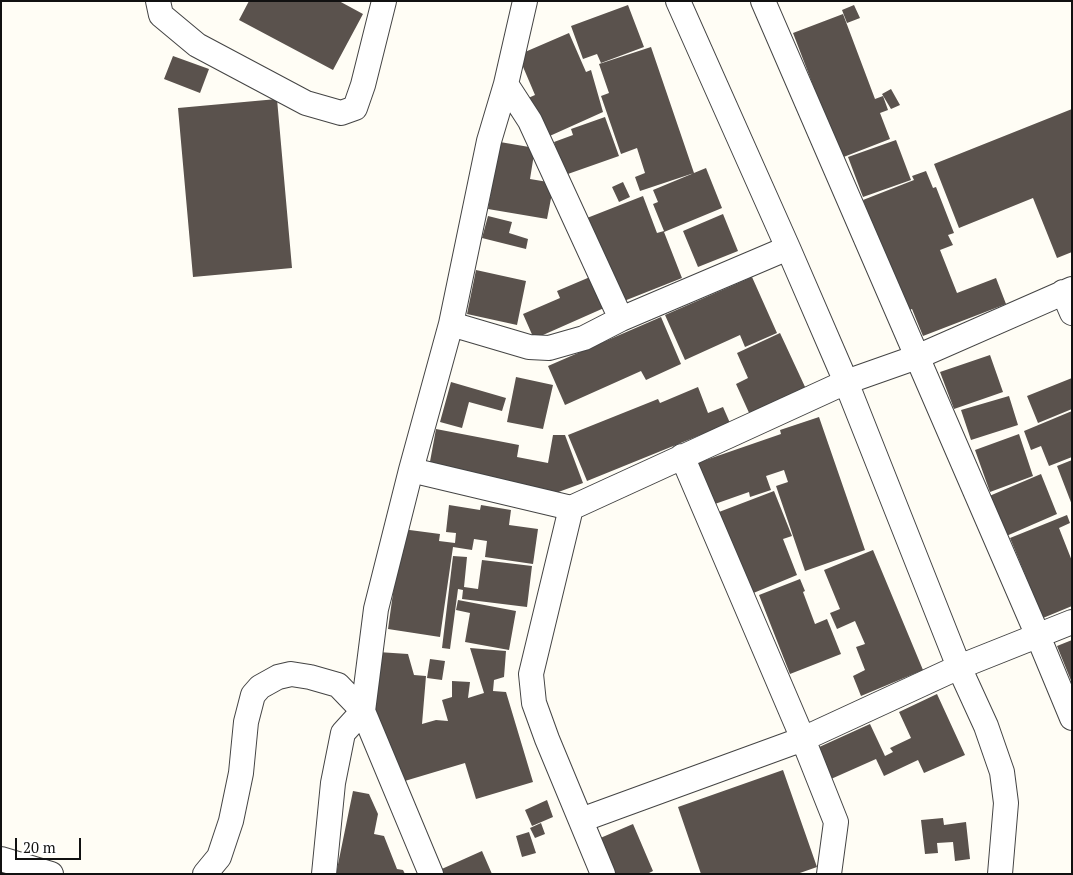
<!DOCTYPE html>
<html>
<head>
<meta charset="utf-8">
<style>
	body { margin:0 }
	#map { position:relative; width:1073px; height:875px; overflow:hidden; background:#fffdf5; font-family:"PT Serif",serif }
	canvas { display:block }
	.frame { position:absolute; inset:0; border:2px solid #111; pointer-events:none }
	.scale { position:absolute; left:15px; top:838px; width:66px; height:22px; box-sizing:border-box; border:2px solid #111; border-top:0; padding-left:6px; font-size:15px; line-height:18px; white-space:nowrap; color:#111; -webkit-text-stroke:4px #fff; paint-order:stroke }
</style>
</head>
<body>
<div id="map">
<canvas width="1073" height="875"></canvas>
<div class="frame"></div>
<div class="scale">20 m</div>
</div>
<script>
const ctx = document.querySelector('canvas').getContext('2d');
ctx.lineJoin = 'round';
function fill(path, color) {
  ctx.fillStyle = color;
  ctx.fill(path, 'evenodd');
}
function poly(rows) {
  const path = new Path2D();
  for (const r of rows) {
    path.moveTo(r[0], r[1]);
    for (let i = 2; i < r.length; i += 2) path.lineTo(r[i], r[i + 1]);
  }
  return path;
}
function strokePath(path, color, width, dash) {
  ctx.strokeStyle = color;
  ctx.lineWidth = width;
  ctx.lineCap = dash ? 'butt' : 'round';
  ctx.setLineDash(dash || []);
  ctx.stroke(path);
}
fill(poly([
	[249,1,339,1,363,14,333,70,239,20],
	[628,5,644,47,601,63,597,54,583,59,571,26],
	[854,5,860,18,847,23,842,10],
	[843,14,875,99,883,96,888,110,880,113,890,139,841,158,793,33],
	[569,33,586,72,591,70,603,112,543,139,526,99,535,95,518,55],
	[651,47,694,173,640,191,635,177,645,173,637,148,621,154,601,96,609,93,599,64],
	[173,56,209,69,200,93,164,79],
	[891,89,900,105,891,109,882,94],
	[277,99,292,268,193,277,178,108],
	[1072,109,1072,252,1057,258,1033,198,959,228,934,164],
	[605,117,619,156,565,175,554,142,573,135,571,129],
	[896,140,911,180,863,197,848,157],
	[500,142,535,148,530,179,554,183,547,219,488,209],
	[706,168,722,208,664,232,682,278,619,303,587,218,643,196,657,233,664,231,653,204,658,202,653,190],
	[926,171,933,188,936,187,954,233,948,235,953,245,940,250,957,293,996,278,1006,304,923,336,912,309,906,311,863,200,914,180,912,176],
	[623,182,630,197,619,202,612,187],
	[723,214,738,251,698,267,683,231],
	[488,216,512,222,509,233,528,239,526,249,482,238],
	[476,270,526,281,517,325,467,314],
	[590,277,604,308,534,339,523,314,560,298,557,291],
	[752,277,777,333,745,347,740,335,685,360,665,315],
	[661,317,681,364,646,380,641,371,565,405,548,366],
	[780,333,806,389,750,415,736,384,748,378,737,353],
	[990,355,1003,392,954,409,940,372],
	[516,377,553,385,543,429,507,422],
	[1072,378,1072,409,1038,423,1027,396],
	[451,382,506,398,502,411,469,402,462,428,440,422],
	[698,387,708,413,723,407,730,423,587,481,568,435,658,399,660,403],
	[1009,396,1018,425,971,440,961,410],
	[1072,411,1072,457,1049,466,1041,446,1031,450,1024,431],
	[819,417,865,550,805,571,776,486,788,482,784,470,766,476,771,490,750,497,749,492,712,505,697,463,781,434,780,430],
	[436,429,519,445,517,457,548,463,553,435,565,435,583,483,553,494,429,467],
	[1019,434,1033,476,990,492,975,450],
	[1072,460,1072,505,1057,466],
	[1041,474,1057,514,1004,537,987,497],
	[774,491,792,536,783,539,797,575,751,594,719,512],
	[449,505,480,510,481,505,511,510,509,525,538,529,533,564,485,557,487,541,474,539,472,550,453,547,440,637,388,629,402,529,440,534,439,541,455,543,456,533,446,532],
	[1067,515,1070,523,1059,528,1072,561,1072,606,1043,618,1010,538],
	[873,550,923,670,861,696,853,676,865,670,856,647,865,644,855,621,837,629,830,613,840,609,824,570],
	[453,556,467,557,464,587,478,589,482,560,532,566,527,607,462,599,463,590,458,589,450,649,442,648],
	[800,579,805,591,803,592,815,624,827,619,841,654,790,674,759,595],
	[458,600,516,611,509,650,465,642,470,613,456,610],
	[1072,640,1072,683,1057,646],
	[470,648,506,651,504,677,494,680,493,691,506,692,533,782,476,799,465,763,398,783,375,708,378,652,408,654,414,675,426,676,422,724,436,720,448,721,442,700,452,697,452,681,470,682,468,698,484,693],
	[430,659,445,661,442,680,427,678],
	[937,694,965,755,924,773,918,760,884,776,876,759,831,779,817,748,870,724,885,756,893,752,890,748,911,738,899,712],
	[783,770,817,867,797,874,701,874,678,807],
	[353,791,369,794,378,814,374,834,384,836,397,869,403,870,405,874,336,874],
	[547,800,553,817,532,826,525,810],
	[943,818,944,825,966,822,970,859,955,861,953,842,937,843,938,853,925,854,921,820],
	[541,823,545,834,535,838,530,828],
	[633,824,653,871,647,874,613,874,598,839],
	[529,832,536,853,522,857,516,836],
	[482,851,492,874,436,874,435,872]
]), '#5a524d');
const street = poly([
	[158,1,161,15,197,45,306,103,341,113,355,108,363,85,384,1],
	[678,1,788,248,846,382,959,667,986,726,1002,772,1006,803,1000,874],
	[763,1,1038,636,1072,718],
	[506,84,530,121,621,319],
	[1063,292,1072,313],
	[451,324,529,347,549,348,584,338,621,319,788,248],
	[682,456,803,739,836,822,829,874],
	[411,470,571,508,846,382,917,357,1072,289],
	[571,508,531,674,534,703,547,739,603,874],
	[581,820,803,739,959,667,1072,622],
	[1,859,51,874],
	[205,874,219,857,231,821,241,773,246,722,253,695,260,687,278,677,291,674,310,677,338,685,363,711,343,733,333,783,324,874],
	[431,874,363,711,376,609,411,470,451,324,489,141,506,84,525,1]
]);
strokePath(street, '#444', 26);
strokePath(street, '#fff', 24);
</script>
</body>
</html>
